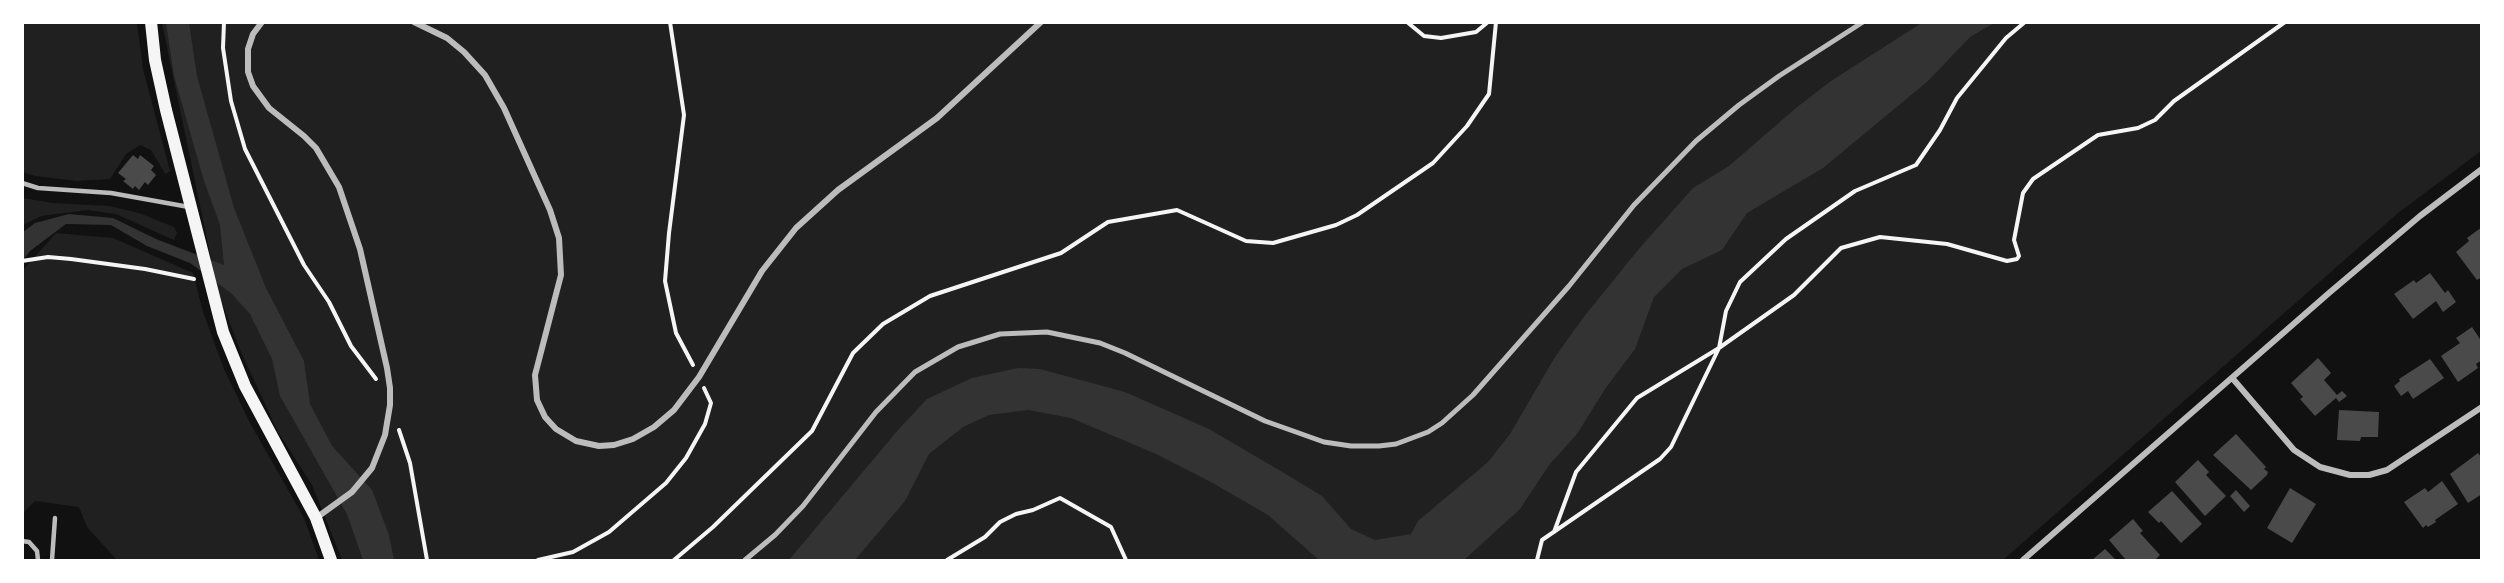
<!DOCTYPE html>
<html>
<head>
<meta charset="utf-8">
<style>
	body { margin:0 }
	#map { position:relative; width:2504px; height:583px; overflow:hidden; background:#111; font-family:"Fira Sans",sans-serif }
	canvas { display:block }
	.frame { position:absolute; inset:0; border:24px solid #fff; pointer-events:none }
</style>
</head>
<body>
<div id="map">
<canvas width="2504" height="583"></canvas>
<div class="frame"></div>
</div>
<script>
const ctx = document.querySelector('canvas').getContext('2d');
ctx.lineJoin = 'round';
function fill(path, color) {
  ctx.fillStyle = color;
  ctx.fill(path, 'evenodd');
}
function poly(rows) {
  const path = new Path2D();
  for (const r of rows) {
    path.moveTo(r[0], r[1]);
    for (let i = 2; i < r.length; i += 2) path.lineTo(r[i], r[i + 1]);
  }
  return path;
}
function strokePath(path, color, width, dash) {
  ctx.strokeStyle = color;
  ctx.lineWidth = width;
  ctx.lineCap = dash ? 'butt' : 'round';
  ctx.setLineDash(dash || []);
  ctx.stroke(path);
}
fill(poly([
	[22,23,137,23,143,69,170,171,166,174,164,172,151,150,140,145,126,154,110,179,77,181,35,176,23,172],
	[162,23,2481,23,2481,151,2398,213,2003,560,342,560,312,485,278,432,240,350,218,292],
	[23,198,53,203,109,206,139,213,174,227,177,233,174,240,116,214,88,210,41,216,23,225],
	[56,233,113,238,193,273,203,312,224,369,250,423,304,518,319,560,117,560,87,527,79,507,35,501,23,513,23,270]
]), '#202020');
fill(poly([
	[1923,22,1994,23,1970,37,1928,81,1823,168,1747,213,1722,250,1682,269,1654,297,1635,349,1605,389,1577,434,1549,465,1520,509,1464,560,1319,560,1268,515,1211,482,1156,454,1071,418,1028,410,989,415,963,427,929,454,905,501,855,560,789,560,898,430,927,399,972,378,1018,368,1040,369,1125,392,1209,429,1284,473,1322,496,1351,529,1375,540,1411,534,1418,521,1488,462,1510,434,1555,357,1583,318,1638,250,1693,188,1729,166,1796,108,1831,81],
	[166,23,189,23,197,76,234,208,266,288,304,361,310,404,332,446,372,490,389,535,394,560,363,560,347,514,280,396,272,359,250,314,231,293,190,263,147,246,111,225,66,224,30,251,23,260,23,232,35,223,69,214,113,218,156,239,224,265,220,225,204,181,174,76]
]), '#333');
fill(poly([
	[133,155,138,159,140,155,154,166,151,170,156,175,148,185,145,182,139,190,135,186,133,189,123,181,126,179,118,173],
	[2482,227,2482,277,2477,280,2456,252,2469,241,2467,238],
	[2430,273,2445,293,2448,290,2456,302,2443,312,2436,301,2413,319,2394,294,2414,280,2416,283],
	[2472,327,2482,342,2482,360,2476,364,2478,368,2458,382,2441,356,2460,343,2456,338],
	[2318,358,2331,373,2324,380,2337,395,2342,391,2347,396,2339,402,2336,398,2315,416,2300,399,2303,397,2291,383],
	[2430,359,2444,378,2413,399,2408,391,2401,396,2394,386,2400,381,2399,379],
	[2339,410,2379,412,2378,437,2361,437,2360,441,2337,440],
	[2236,434,2266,467,2264,469,2268,472,2267,475,2251,490,2213,455],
	[2478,453,2482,458,2482,494,2468,503,2450,474],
	[2198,460,2209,472,2206,475,2226,496,2205,516,2175,482],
	[2442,481,2458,504,2435,520,2436,522,2428,527,2426,525,2423,528,2404,502,2425,488,2428,492],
	[2290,488,2316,504,2292,543,2267,528],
	[2236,490,2250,506,2244,512,2230,496],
	[2172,491,2202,524,2181,543,2161,521,2159,523,2148,512],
	[2133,519,2143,531,2140,533,2160,555,2155,560,2126,560,2109,540],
	[2105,549,2116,560,2092,560]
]), '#4a4a4a');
strokePath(poly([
	[224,22,223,48,231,101,245,149,304,265,329,302,351,346,376,379],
	[670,22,684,115,669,233,665,281,676,333,693,365],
	[1407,22,1424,36,1441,38,1476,32,1488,22],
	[22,261,48,257,71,259,145,269,194,279],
	[399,430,410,463,427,560],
	[1554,532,1576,472,1637,398,1719,348,1794,295,1841,248,1880,237,1947,244,2007,261,2017,259,2019,256,2014,240,2023,193,2033,179,2098,135,2138,128,2155,120,2174,101,2285,22],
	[538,560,573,552,609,532,666,483,686,458,705,424,711,403,704,388],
	[674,560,713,527,812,431,853,353,883,324,930,296,1061,253,1108,222,1177,210,1246,241,1273,243,1336,225,1357,215,1433,163,1467,126,1489,94,1496,22],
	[947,560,985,537,1000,522,1016,514,1033,510,1060,498,1111,527,1126,560],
	[1537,560,1542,540,1660,459,1671,447,1719,348,1726,311,1740,282,1786,239,1855,191,1916,165,1940,130,1957,98,2006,38,2025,22]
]), '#f5f5f5', 4);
strokePath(poly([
	[22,183,38,188,111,193,189,207],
	[22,541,29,542,37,551,38,560],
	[52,560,55,518]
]), '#bcbcbc', 4.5);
strokePath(poly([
	[745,560,775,535,803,506,876,412,915,372,958,347,1000,334,1047,332,1100,343,1125,353,1265,421,1324,442,1351,446,1379,446,1396,444,1428,432,1442,423,1473,395,1569,286,1634,205,1696,141,1739,105,1779,76,1863,22]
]), '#bcbcbc', 5);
strokePath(poly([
	[262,22,253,34,248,49,248,72,253,86,269,108,304,136,316,148,339,187,360,249,387,368,390,388,390,405,385,435,372,468,352,492,316,518],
	[414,22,447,38,464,52,485,75,504,108,550,210,559,238,561,275,535,375,537,400,545,417,556,429,576,441,599,446,614,445,633,439,654,427,674,410,699,377,762,271,796,228,838,190,937,118,1041,22],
	[2233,379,2294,450,2320,467,2350,475,2369,475,2387,470,2482,407],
	[2023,560,2329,293,2420,216,2482,169]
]), '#bcbcbc', 6);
strokePath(poly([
	[151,22,155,60,166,110,223,332,245,386,316,518,331,560]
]), '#f5f5f5', 12);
</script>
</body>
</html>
